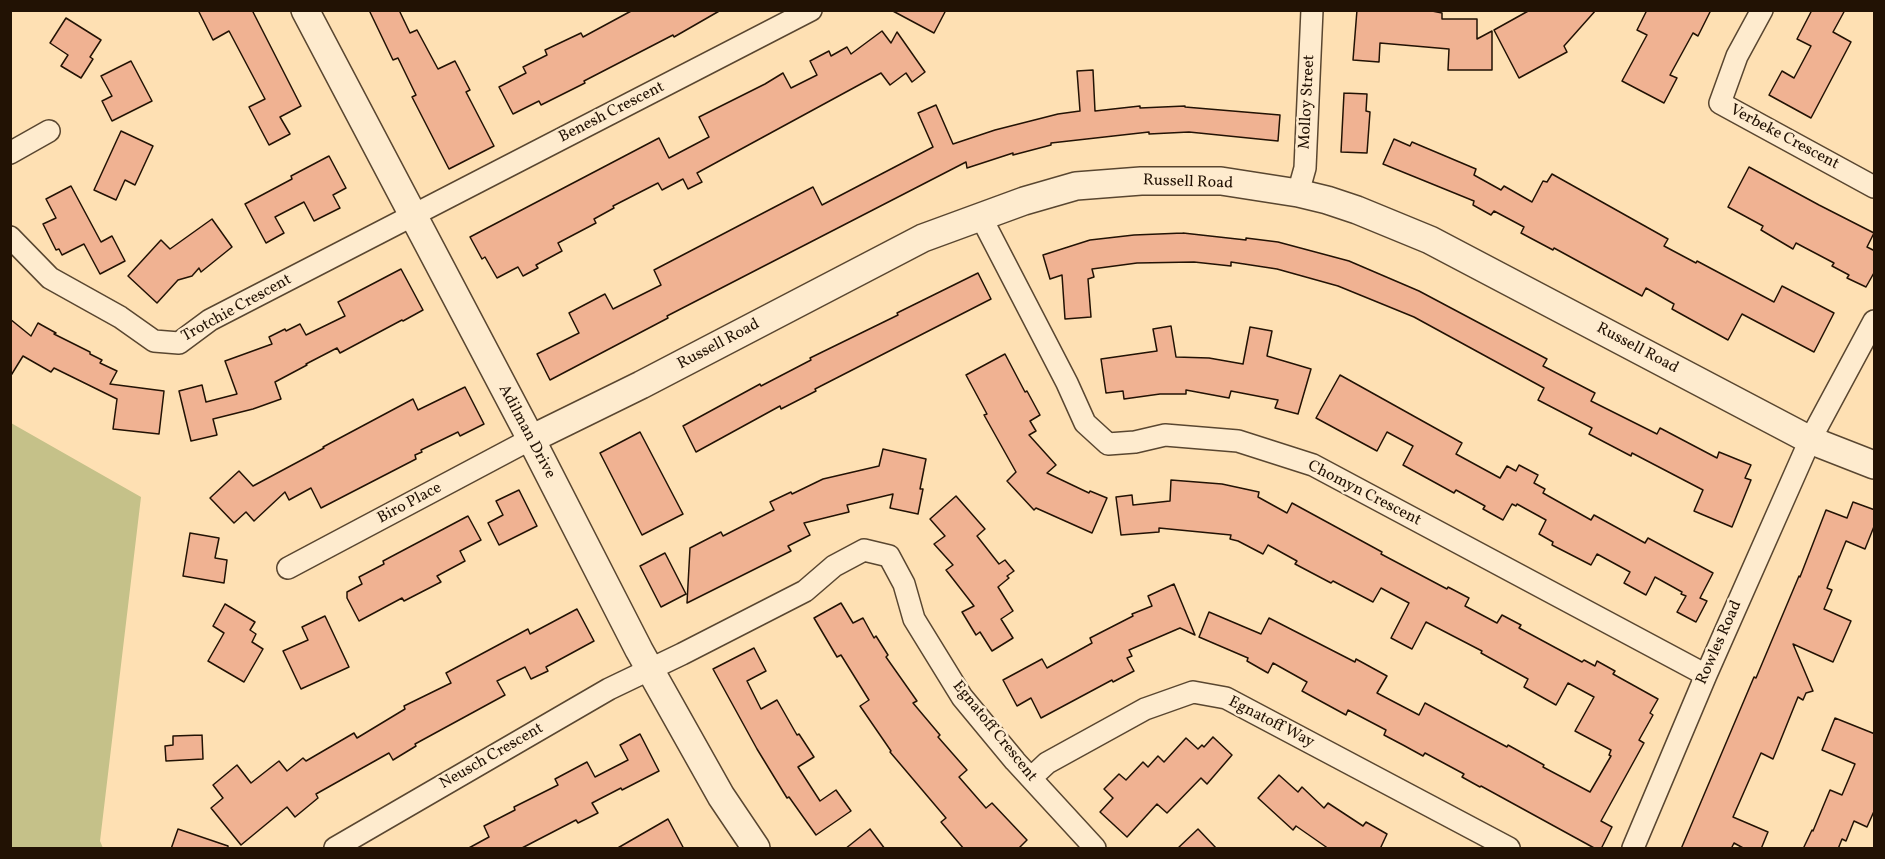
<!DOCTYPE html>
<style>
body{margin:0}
#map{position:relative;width:1885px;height:859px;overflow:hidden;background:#fee0b3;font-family:Vollkorn,serif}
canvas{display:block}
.frame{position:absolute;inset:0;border:12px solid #221204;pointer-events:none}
</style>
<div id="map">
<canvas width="1885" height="859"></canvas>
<div class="frame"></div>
</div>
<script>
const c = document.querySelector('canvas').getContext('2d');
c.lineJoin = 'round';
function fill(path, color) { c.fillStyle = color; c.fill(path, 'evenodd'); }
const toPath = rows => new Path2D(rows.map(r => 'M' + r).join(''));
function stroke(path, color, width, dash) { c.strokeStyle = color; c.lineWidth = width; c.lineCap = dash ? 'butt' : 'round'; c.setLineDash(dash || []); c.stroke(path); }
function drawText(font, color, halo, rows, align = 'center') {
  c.font = font + ' Vollkorn,serif'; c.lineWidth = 5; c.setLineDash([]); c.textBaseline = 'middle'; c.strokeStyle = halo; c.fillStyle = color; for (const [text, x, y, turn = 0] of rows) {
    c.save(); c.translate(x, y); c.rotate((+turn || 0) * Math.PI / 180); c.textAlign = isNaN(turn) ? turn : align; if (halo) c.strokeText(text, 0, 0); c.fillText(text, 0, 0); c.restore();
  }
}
fill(toPath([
 [11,423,141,497,100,841,103,848,11,848]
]), '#c5c189');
const building = toPath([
 [198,10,252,10,301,106,280,117,290,134,269,145,249,107,265,99,229,31,213,40,198,10],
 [369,10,399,10,410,33,417,30,438,69,455,61,470,90,466,92,494,146,449,169,412,97,416,95,398,58,393,60,369,10],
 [633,10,721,10,674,37,673,35,584,81,585,83,541,105,539,101,513,114,499,87,526,73,523,67,547,55,545,50,581,33,583,37,633,10],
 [891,10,946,10,934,33,891,10],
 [1357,10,1427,10,1442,13,1442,19,1477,19,1477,39,1492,31,1492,70,1448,70,1449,49,1380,43,1379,62,1353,60,1357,10],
 [1530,10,1596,10,1564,46,1567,52,1519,78,1494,30,1530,10],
 [1647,10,1711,10,1698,36,1693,33,1670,75,1677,78,1664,103,1622,81,1647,35,1637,30,1647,10],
 [1812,10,1845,10,1833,32,1851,42,1811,118,1769,95,1782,71,1794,78,1811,46,1797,39,1812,10],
 [66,18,101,40,90,57,93,59,81,78,61,66,68,55,50,43,66,18],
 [882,31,891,43,897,32,925,72,912,82,906,73,890,85,881,73,697,173,702,182,688,189,683,179,662,190,658,183,613,206,614,208,594,219,596,223,558,243,562,251,536,265,538,268,523,276,518,267,497,278,485,257,482,259,470,237,659,138,669,158,709,137,699,117,765,84,783,73,791,88,817,75,810,61,829,51,831,56,847,47,851,54,882,31],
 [131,61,152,101,112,121,102,101,112,96,101,76,131,61],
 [1093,70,1095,111,1140,106,1140,108,1185,106,1185,107,1280,115,1278,141,1189,132,1149,134,1149,132,1051,143,1051,145,1013,155,1013,153,967,168,966,162,667,316,668,318,550,380,537,354,579,333,569,313,605,294,613,309,661,285,654,270,813,187,822,205,933,147,918,113,936,105,953,144,995,130,1058,114,1080,111,1077,71,1093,70],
 [1344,93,1367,94,1366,111,1370,112,1367,153,1341,152,1344,93],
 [121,131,153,146,135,185,125,180,116,200,94,190,121,131],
 [1394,139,1410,146,1412,142,1476,169,1474,175,1501,190,1504,186,1532,202,1543,181,1547,182,1552,174,1668,239,1664,246,1696,263,1697,261,1774,302,1782,286,1834,313,1814,352,1742,314,1728,340,1672,309,1674,304,1646,288,1642,296,1554,248,1553,250,1521,233,1524,227,1494,211,1491,215,1473,205,1474,201,1383,164,1394,139],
 [329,156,346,188,333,195,340,208,314,221,304,202,275,217,284,233,266,243,245,204,292,179,291,176,329,156],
 [1749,167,1819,205,1874,233,1867,247,1875,251,1875,271,1866,287,1847,278,1849,275,1832,266,1834,263,1796,243,1793,249,1761,230,1763,226,1728,207,1749,167],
 [71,186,101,242,112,236,125,261,100,274,84,244,62,255,59,249,56,250,43,224,56,218,46,199,71,186],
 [212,219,232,247,201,272,199,268,192,276,178,280,157,303,128,276,161,240,170,249,212,219],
 [1183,233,1246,240,1246,238,1278,242,1349,261,1419,291,1547,359,1543,366,1595,393,1591,401,1657,434,1660,428,1717,458,1719,452,1751,465,1745,478,1751,480,1732,527,1694,511,1703,490,1632,453,1631,456,1589,434,1592,428,1538,400,1544,388,1414,317,1338,286,1277,269,1231,262,1231,266,1194,262,1137,263,1092,269,1094,277,1088,279,1091,317,1065,319,1062,275,1050,279,1043,255,1090,240,1134,235,1183,233],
 [401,269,423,310,403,321,402,320,340,353,337,348,306,364,307,365,275,382,281,399,253,409,213,419,217,435,191,441,179,391,202,385,206,402,237,394,225,361,272,344,269,337,285,329,286,331,300,324,306,335,345,316,338,302,401,269],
 [978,273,991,299,815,389,816,391,781,409,780,406,696,452,683,426,760,384,761,386,811,360,810,358,898,315,897,313,978,273],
 [10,319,31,336,38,323,56,333,54,334,90,352,90,354,102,360,100,363,117,371,110,384,164,391,159,434,113,429,117,399,54,368,51,372,23,356,10,377,10,319],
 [1171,326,1176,357,1209,358,1243,364,1250,327,1272,331,1267,356,1311,369,1298,414,1275,408,1278,400,1231,391,1229,398,1186,390,1186,394,1160,394,1124,399,1123,391,1106,393,1101,359,1157,351,1153,329,1171,326],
 [1005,354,1025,392,1027,391,1040,415,1030,421,1036,431,1029,435,1056,465,1047,473,1089,493,1090,491,1107,498,1092,533,1036,508,1034,510,1007,481,1016,472,984,415,987,414,966,375,1005,354],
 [1340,375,1462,443,1456,454,1500,478,1507,466,1516,471,1519,465,1538,475,1534,483,1545,489,1543,493,1591,520,1594,515,1645,543,1648,538,1713,573,1700,598,1707,601,1696,622,1677,612,1686,596,1681,594,1682,592,1655,577,1646,595,1624,583,1630,572,1597,554,1591,565,1552,545,1553,542,1539,534,1546,520,1517,504,1516,506,1512,504,1503,520,1483,509,1485,506,1456,490,1454,493,1403,465,1413,446,1387,432,1377,451,1316,418,1340,375],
 [465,387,484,424,460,436,458,432,421,450,422,452,415,455,416,459,321,508,311,488,289,500,285,492,254,521,246,512,234,523,210,498,239,471,253,486,324,448,323,447,413,399,418,410,465,387],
 [640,432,683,514,642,535,600,453,640,432],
 [883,449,926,459,920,489,923,489,918,514,890,508,893,494,847,505,849,512,804,523,810,535,788,546,791,551,687,603,690,548,721,532,723,536,774,510,770,502,791,492,792,494,823,479,879,466,883,449],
 [1171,480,1222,484,1259,492,1258,497,1287,513,1292,503,1382,552,1381,554,1447,589,1448,587,1469,598,1465,606,1497,623,1502,615,1521,625,1519,628,1582,662,1584,660,1595,666,1597,661,1615,671,1613,674,1658,699,1650,713,1653,715,1639,740,1644,743,1601,821,1612,827,1601,849,1596,849,1481,786,1480,787,1462,777,1464,774,1425,753,1423,756,1403,745,1384,735,1386,730,1348,710,1346,715,1302,691,1307,682,1273,663,1268,673,1247,661,1248,658,1199,637,1209,612,1261,634,1269,618,1355,662,1356,659,1387,676,1377,693,1419,715,1425,703,1507,747,1508,745,1544,765,1543,767,1590,792,1611,756,1609,755,1611,750,1575,731,1594,697,1568,683,1556,705,1524,687,1528,679,1481,653,1482,651,1426,622,1412,649,1391,638,1409,603,1381,588,1373,602,1333,581,1331,583,1295,564,1297,561,1268,545,1263,554,1238,541,1230,539,1231,535,1159,528,1159,532,1121,535,1116,497,1132,495,1133,505,1170,501,1171,480],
 [519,490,537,526,499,545,488,523,503,515,496,501,519,490],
 [956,496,985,529,977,536,999,564,1005,560,1014,571,1007,576,1009,578,998,587,1013,611,1001,619,1013,638,992,651,980,632,976,635,962,612,974,606,946,570,953,565,934,544,945,536,930,519,956,496],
 [1853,502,1875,510,1875,524,1865,549,1846,541,1827,588,1832,590,1824,609,1851,621,1833,662,1793,644,1813,691,1806,693,1803,700,1798,697,1773,759,1761,753,1733,817,1768,832,1761,849,1745,849,1734,843,1731,849,1681,849,1754,677,1756,678,1799,576,1800,577,1826,510,1847,518,1853,502],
 [468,516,481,540,460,551,465,561,437,576,441,582,404,601,402,598,359,621,347,598,347,592,362,584,359,577,384,564,383,561,468,516],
 [190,533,219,538,215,558,227,560,224,583,183,576,190,533],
 [665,553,686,594,661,607,640,566,665,553],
 [1174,584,1195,635,1180,628,1129,650,1132,656,1127,658,1134,671,1113,682,1112,680,1041,718,1031,698,1017,706,1003,680,1042,659,1047,668,1092,643,1090,638,1133,616,1132,614,1152,606,1148,596,1174,584],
 [841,603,853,623,863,618,874,638,876,636,888,655,886,657,917,701,913,703,940,735,938,737,967,770,959,777,986,808,992,803,1027,840,1018,849,964,849,941,822,946,818,890,752,891,751,860,706,869,700,841,655,837,657,814,618,841,603],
 [225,604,255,622,250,630,256,634,252,642,263,649,244,682,208,661,224,633,213,626,225,604],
 [577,609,594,641,546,667,548,671,531,679,525,667,497,681,505,695,415,744,416,746,393,760,389,753,316,794,318,798,295,817,287,807,241,845,211,808,223,798,213,785,237,765,251,783,279,761,287,771,303,758,306,761,354,733,357,738,405,709,404,706,451,683,446,673,528,629,530,634,577,609],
 [325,616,349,667,301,689,283,651,308,640,302,627,325,616],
 [754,648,766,671,747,681,761,709,777,700,797,735,799,734,814,757,798,767,820,801,836,790,851,811,816,835,789,797,787,798,757,749,713,669,754,648],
 [1835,718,1875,734,1875,809,1867,827,1854,821,1846,841,1842,839,1838,849,1803,849,1812,830,1813,831,1830,790,1842,795,1855,764,1822,750,1835,718],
 [640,734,659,771,622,790,621,788,592,803,598,813,578,823,576,820,520,849,467,849,489,837,484,826,515,810,514,807,558,785,555,779,587,762,595,777,628,760,620,745,640,734],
 [202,735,203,759,166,761,165,746,173,745,173,736,202,735],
 [1213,737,1232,755,1207,784,1201,778,1167,813,1157,804,1127,837,1100,812,1113,798,1104,789,1119,774,1126,780,1143,762,1148,767,1158,756,1164,762,1186,738,1198,749,1202,745,1204,747,1213,737],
 [1279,775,1298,792,1302,787,1324,808,1328,803,1363,826,1366,822,1387,834,1380,849,1329,849,1296,826,1293,830,1258,798,1279,775],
 [668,819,684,849,616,849,668,819],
 [178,829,228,846,228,849,171,849,178,829],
 [870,829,885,849,845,849,870,829],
 [1198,829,1217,849,1177,849,1198,829]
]);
fill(building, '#f0b292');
stroke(building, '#221204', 1.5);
const minor = toPath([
 [1762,10,1737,56,1720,103,1874,187],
 [10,153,49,131],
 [1298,193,1305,168,1312,10],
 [981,217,1067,383,1085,423,1108,444,1135,442,1165,435,1238,441,1313,465,1706,675],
 [10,237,50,278,120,317,154,341,179,343,210,320,811,10],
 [288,568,531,439],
 [1031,778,1047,763,1145,709,1193,692,1226,698,1509,848],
 [335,848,609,689,682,654,805,591,834,566,864,550,889,556,904,584,914,619,962,697,1015,761,1095,848],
 [1633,848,1706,675,1810,440,1874,321]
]);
const tertiary = toPath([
 [305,10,531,439,639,650,721,796,756,848],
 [531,439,641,385,923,238,1024,201,1076,186,1141,181,1221,181,1298,193,1327,200,1357,210,1430,240,1810,440,1874,465]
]);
stroke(minor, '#594630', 24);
stroke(tertiary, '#594630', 30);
stroke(minor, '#feebce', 21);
stroke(tertiary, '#feebce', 27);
drawText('16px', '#221204', '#feebce', [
 ["Molloy Street",1308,102,-87],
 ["Benesh Crescent",612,113,-27],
 ["Verbeke Crescent",1784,138,28],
 ["Russell Road",1188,183,2],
 ["Trotchie Crescent",237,309,-29],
 ["Russell Road",719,345,-28],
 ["Russell Road",1637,349,28],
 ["Adilman Drive",526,432,62],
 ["Chomyn Crescent",1364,494,27],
 ["Biro Place",410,504,-28],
 ["Rowles Road",1720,643,-66],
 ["Egnatoff Way",1271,723,27],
 ["Egnatoff Crescent",994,732,51],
 ["Neusch Crescent",492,757,-30]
]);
</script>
